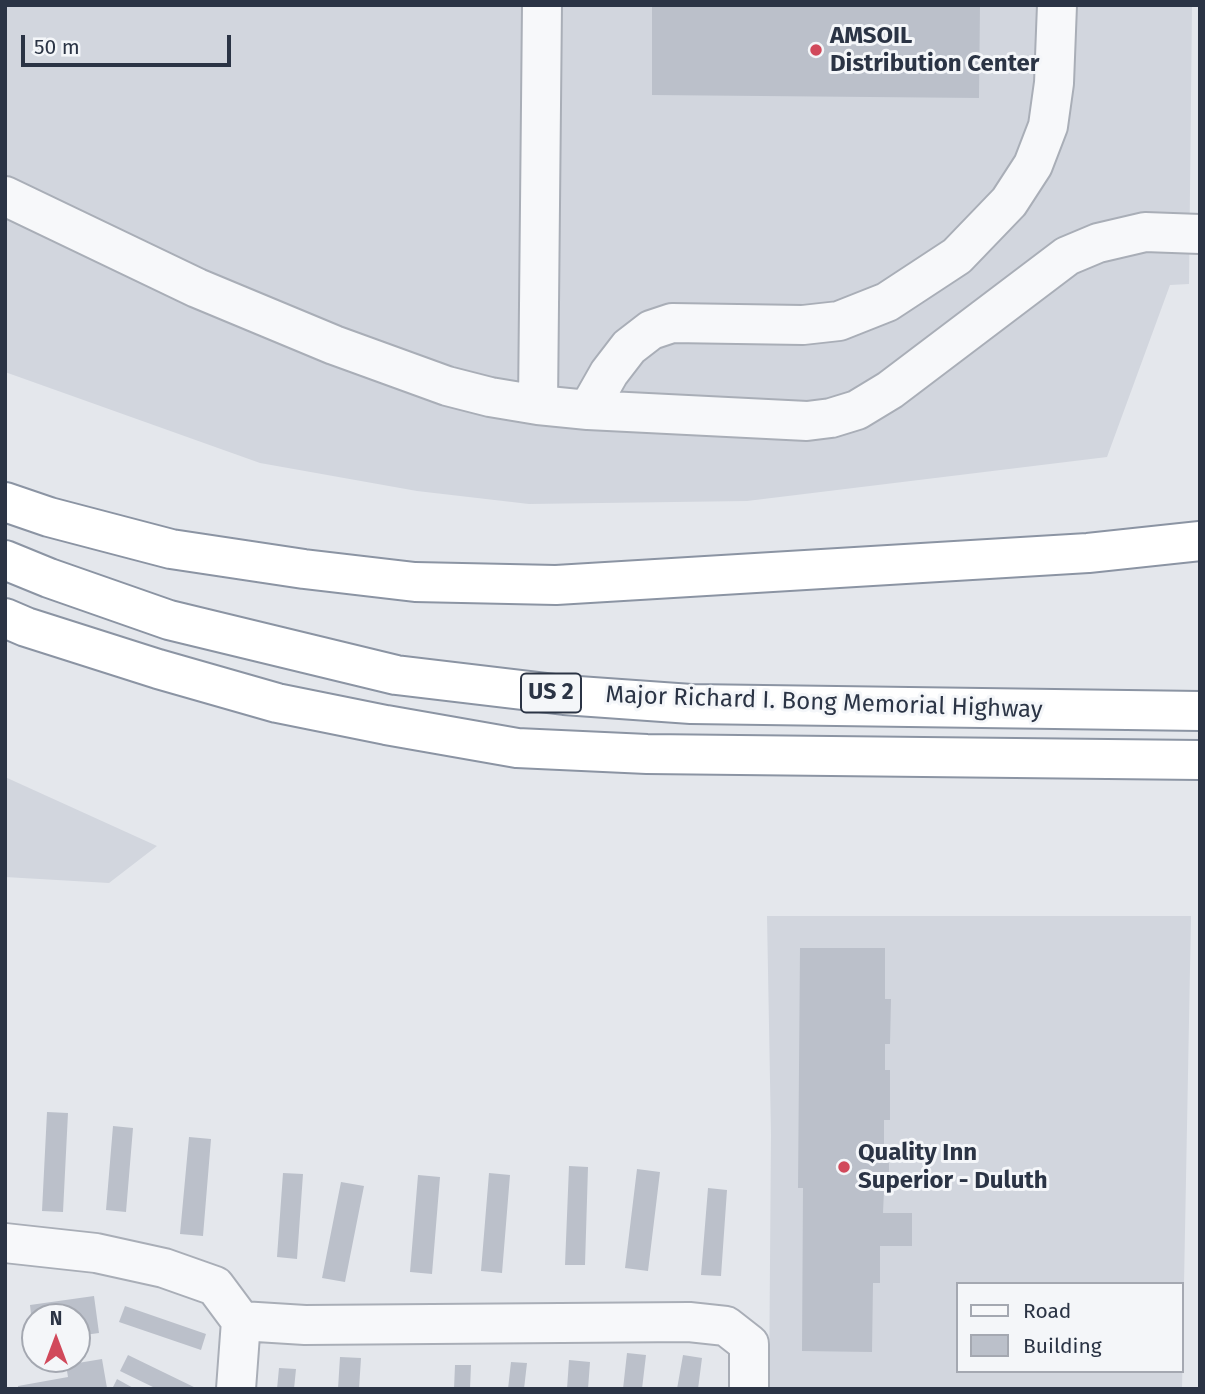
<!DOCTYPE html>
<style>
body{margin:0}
#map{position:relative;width:1205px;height:1394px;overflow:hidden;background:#e4e7ec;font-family:"Fira Sans",sans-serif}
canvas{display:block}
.frame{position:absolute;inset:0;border:7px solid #2b3445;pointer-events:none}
.legend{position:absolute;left:956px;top:1282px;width:228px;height:91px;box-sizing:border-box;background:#f4f6f9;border:2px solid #a4a8b1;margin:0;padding:9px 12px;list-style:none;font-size:21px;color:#2b3445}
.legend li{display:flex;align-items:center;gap:14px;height:35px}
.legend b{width:35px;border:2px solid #a4a8b1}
.north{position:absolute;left:21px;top:1303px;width:70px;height:70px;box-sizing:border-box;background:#f4f6f9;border:2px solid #a4a8b1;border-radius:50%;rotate:0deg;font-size:19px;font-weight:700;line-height:28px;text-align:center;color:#2b3445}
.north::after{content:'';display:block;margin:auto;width:24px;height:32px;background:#d1495b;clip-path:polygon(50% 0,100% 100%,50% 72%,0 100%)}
.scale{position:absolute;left:21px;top:35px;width:210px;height:32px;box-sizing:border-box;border:4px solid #2b3445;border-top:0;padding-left:9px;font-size:21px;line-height:24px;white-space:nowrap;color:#2b3445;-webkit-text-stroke:5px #f4f6f9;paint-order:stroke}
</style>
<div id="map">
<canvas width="1205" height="1394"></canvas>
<div class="frame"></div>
<ul class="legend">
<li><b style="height:9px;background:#f7f8fa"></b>Road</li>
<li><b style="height:19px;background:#bbc0ca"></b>Building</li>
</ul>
<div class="north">N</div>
<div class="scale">50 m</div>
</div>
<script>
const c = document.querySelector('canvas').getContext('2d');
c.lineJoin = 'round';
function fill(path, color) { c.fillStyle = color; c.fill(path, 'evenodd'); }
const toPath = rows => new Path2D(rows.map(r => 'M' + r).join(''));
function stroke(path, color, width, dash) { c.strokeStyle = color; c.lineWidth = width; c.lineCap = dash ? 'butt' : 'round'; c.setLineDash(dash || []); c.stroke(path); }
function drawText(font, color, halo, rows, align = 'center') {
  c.font = font + ' "Fira Sans",sans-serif'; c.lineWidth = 6; c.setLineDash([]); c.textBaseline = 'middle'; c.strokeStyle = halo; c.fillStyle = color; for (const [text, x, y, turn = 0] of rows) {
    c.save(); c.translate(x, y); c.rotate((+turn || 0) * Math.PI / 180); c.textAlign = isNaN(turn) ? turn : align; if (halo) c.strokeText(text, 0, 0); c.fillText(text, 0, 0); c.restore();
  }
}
fill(toPath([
 [5,5,1192,5,1189,284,1170,285,1107,457,747,501,529,504,417,491,260,463,5,372],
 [5,777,157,846,109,883,5,877],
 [767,916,1191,916,1182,1389,769,1389,771,1135],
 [958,1284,1182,1284,1182,1371,958,1371]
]), '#d2d6de');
fill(toPath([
 [652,5,980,5,979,98,652,95],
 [800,948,885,948,885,999,891,999,890,1044,885,1044,885,1070,890,1070,890,1120,884,1120,884,1146,889,1146,889,1190,884,1190,883,1213,912,1213,912,1246,880,1246,880,1283,873,1283,872,1352,802,1351,803,1188,798,1188],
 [47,1112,68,1113,63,1212,42,1211],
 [113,1126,133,1128,126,1212,106,1210],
 [189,1137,211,1139,203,1236,180,1234],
 [569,1166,588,1167,585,1265,565,1265],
 [637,1169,660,1172,648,1271,625,1268],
 [283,1173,303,1174,297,1259,277,1257],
 [489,1173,510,1175,502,1273,481,1271],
 [418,1175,440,1177,432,1274,410,1272],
 [341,1182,364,1186,345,1282,322,1278],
 [708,1188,727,1190,721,1276,701,1275],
 [94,1296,99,1333,77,1336,77,1317,35,1317,35,1332,33,1332,30,1305],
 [125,1306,206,1334,201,1350,119,1322],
 [627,1353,646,1355,642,1389,623,1389],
 [128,1355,198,1389,157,1389,120,1371],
 [683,1355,702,1358,698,1389,677,1389],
 [340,1357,361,1358,359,1389,338,1389],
 [102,1359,107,1388,18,1389,18,1386,68,1377,66,1365],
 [569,1360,590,1362,588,1389,567,1389],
 [511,1362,527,1363,524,1389,508,1389],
 [455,1365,471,1365,470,1389,454,1389],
 [279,1368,296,1369,294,1389,277,1389],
 [117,1379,135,1389,112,1389]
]), '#bbc0ca');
const minor = toPath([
 [5,196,197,288,334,345,447,386,490,397,538,405,588,410,807,421,831,418,857,410,890,390,1067,256,1098,243,1145,232,1200,234],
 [538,405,542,5],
 [588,410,609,373,629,347,651,330,672,323,803,325,839,321,887,302,957,256,1009,202,1033,165,1048,126,1054,83,1057,5],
 [5,1243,96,1253,164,1268,215,1286,241,1321,305,1325,689,1322,726,1326,749,1344,749,1389],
 [236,1389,241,1321]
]);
const highway = toPath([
 [5,502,49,517,171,549,304,569,415,582,556,585,1088,553,1200,541],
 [5,560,49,578,169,620,396,675,564,695,691,704,1200,711],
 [5,618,26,627,158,669,277,703,386,725,517,748,647,754,1200,760]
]);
stroke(minor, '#a9aeb7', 42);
stroke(highway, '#8b94a3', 42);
stroke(minor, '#f7f8fa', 38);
stroke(highway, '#fff', 38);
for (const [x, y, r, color] of [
 [816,50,7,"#d1495b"],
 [844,1167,7,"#d1495b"]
]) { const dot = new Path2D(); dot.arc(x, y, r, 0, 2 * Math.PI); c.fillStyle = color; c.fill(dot); stroke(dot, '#f4f6f9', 2.5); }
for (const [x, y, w] of [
 [551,693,60]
]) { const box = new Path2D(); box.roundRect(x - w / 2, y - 19.5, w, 39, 5); c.fillStyle = '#f4f6f9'; c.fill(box); stroke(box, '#2b3445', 2); }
drawText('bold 23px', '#2b3445', null, [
 ["US 2",551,693]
]);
drawText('bold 24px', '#2b3445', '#f4f6f9', [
 ["AMSOIL",830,36],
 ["Distribution Center",830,64],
 ["Quality Inn",858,1153],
 ["Superior - Duluth",858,1181]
], 'left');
drawText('24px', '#2b3445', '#f4f6f9', [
 ["Major Richard I. Bong Memorial Highway",824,703,2]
]);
</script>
